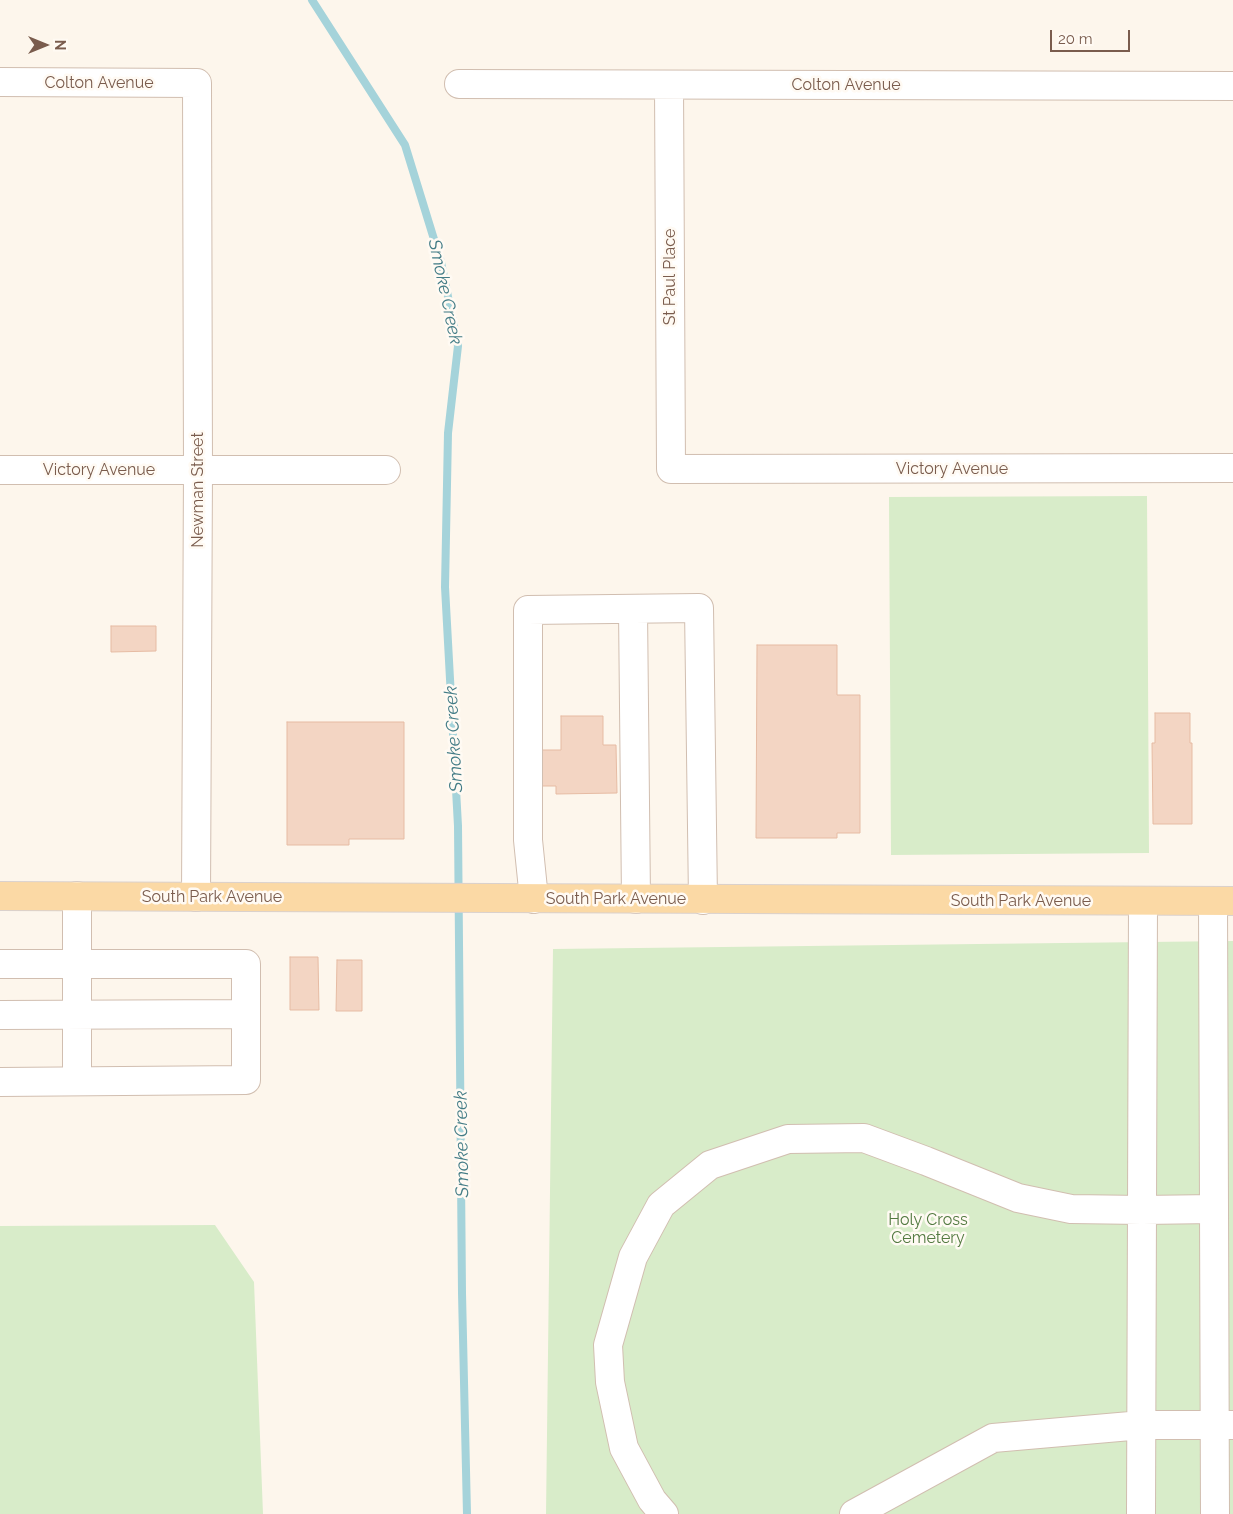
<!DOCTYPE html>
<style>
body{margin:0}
#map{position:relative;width:1233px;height:1514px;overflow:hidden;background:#fdf6ec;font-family:Raleway,sans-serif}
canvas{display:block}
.north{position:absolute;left:20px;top:20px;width:50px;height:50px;-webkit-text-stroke:4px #fffaf3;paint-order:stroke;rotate:90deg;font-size:14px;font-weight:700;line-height:20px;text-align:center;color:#7a5c4d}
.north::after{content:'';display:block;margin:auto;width:18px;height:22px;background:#7a5c4d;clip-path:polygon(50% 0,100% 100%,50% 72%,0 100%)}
.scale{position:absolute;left:1050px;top:30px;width:80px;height:22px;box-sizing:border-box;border:2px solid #7a5c4d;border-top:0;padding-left:6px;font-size:15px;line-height:18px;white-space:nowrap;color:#7a5c4d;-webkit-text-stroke:4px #fffaf3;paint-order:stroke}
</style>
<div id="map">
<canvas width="1233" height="1514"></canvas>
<div class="north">N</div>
<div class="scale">20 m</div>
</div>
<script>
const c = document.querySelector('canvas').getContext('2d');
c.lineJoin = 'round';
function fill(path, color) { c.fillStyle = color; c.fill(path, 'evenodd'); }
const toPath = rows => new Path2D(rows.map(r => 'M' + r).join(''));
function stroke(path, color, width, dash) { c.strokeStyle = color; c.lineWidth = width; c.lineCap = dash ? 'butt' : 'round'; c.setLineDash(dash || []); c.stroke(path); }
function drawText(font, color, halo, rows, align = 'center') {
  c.font = font + ' Raleway,sans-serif'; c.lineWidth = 5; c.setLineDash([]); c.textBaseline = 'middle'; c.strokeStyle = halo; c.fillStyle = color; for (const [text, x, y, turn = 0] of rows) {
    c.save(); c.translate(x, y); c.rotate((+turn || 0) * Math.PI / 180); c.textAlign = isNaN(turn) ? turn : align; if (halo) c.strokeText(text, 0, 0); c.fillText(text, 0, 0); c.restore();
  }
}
fill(toPath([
 [1147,496,1149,853,891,855,889,497],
 [1233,941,1233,1514,546,1514,553,949],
 [215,1225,254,1282,263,1514,0,1514,0,1226]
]), '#d8ecc9');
stroke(toPath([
 [312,0,405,145,441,262,458,346,448,433,445,587,458,826,462,1293,467,1514]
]), '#a5d3da', 8);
const building = toPath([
 [111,626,156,626,156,651,111,652,111,626],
 [757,645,837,645,837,695,860,695,860,833,837,833,837,838,756,838,757,645],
 [1155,713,1190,713,1190,743,1192,743,1192,824,1153,824,1152,743,1155,743,1155,713],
 [561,716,603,716,603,745,616,745,617,793,556,794,556,786,542,786,541,750,561,750,561,716],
 [287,722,404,722,404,839,349,839,349,845,287,845,287,722],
 [290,957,318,957,319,1010,290,1010,290,957],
 [337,960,362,960,362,1011,336,1011,337,960]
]);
fill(building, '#f3d5c3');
stroke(building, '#e6bba3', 1);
const minor = toPath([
 [0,82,197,83,198,470,196,897],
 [459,84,1233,86],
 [669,85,671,469,1233,468],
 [0,470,386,470],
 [633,609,636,899],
 [77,896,77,1081],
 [534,899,528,840,528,610,699,608,703,900],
 [1213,901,1215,1514],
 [0,964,246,964,246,1080,0,1082],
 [0,1015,246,1014],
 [664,1514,652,1500,624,1448,610,1382,608,1345,633,1257,661,1205,710,1165,788,1139,864,1138,926,1161,1018,1198,1071,1209,1142,1210,1214,1209],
 [854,1514,993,1438,1142,1425,1232,1425],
 [1141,1514,1143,902]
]);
const major = toPath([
 [0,896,1233,901]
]);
stroke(minor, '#d1beb0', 30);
stroke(major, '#dad1cd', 30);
stroke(minor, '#fff', 28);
stroke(major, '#fbd9a5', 28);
drawText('16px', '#7a5c4d', '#fffaf3', [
 ["Colton Avenue",99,83],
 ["Colton Avenue",846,85],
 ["St Paul Place",670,277,-90],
 ["Victory Avenue",952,469],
 ["Victory Avenue",99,470],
 ["Newman Street",198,490,-90],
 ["South Park Avenue",212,897],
 ["South Park Avenue",616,899],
 ["South Park Avenue",1021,901]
]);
drawText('16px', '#537a41', '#fffaf3', [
 ["Holy Cross",928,1220],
 ["Cemetery",928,1238]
]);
drawText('italic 18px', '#437c86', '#fffaf3', [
 ["Smoke Creek",445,292,78],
 ["Smoke Creek",454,739,-93],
 ["Smoke Creek",462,1144,-91]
]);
</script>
